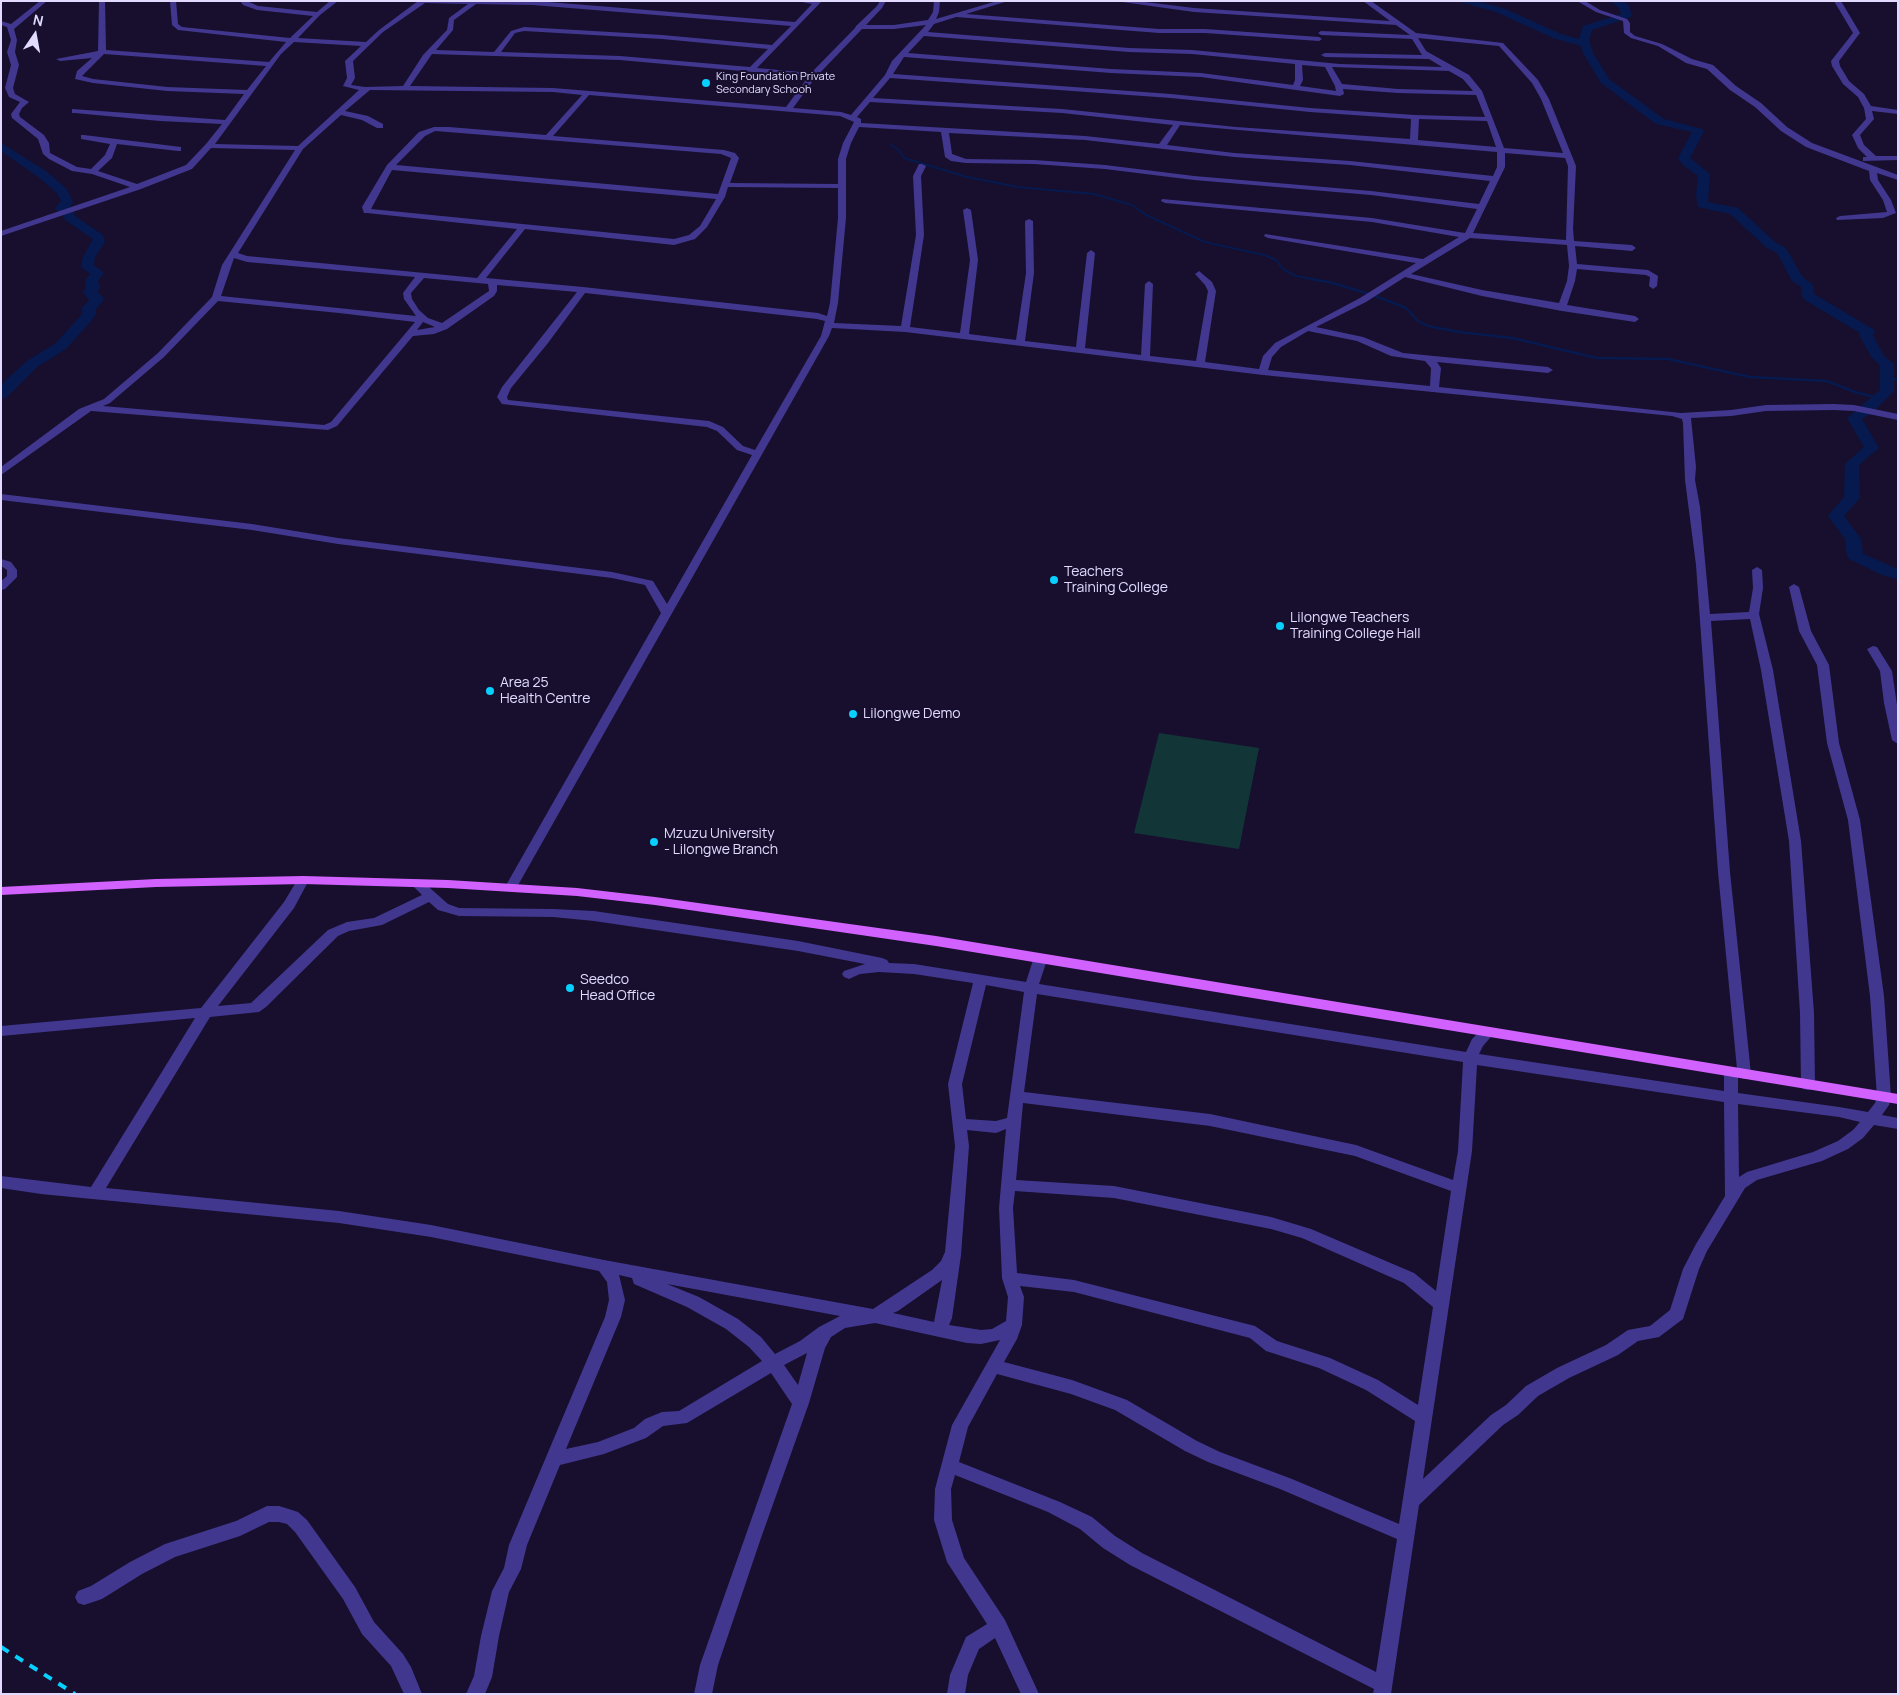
<!DOCTYPE html>
<style>
body{margin:0}
#map{position:relative;width:1899px;height:1695px;overflow:hidden;background:#170f2d;font-family:Manrope,sans-serif}
canvas{display:block}
.frame{position:absolute;inset:0;border:2px solid #e2dbff;pointer-events:none}
.north{position:absolute;left:10px;top:10px;width:50px;height:50px;-webkit-text-stroke:4px #170f2d;paint-order:stroke;rotate:12deg;font-size:14px;font-weight:700;line-height:20px;text-align:center;color:#e2dbff}
.north::after{content:'';display:block;margin:auto;width:18px;height:22px;background:#e2dbff;clip-path:polygon(50% 0,100% 100%,50% 72%,0 100%)}
</style>
<div id="map">
<canvas width="1899" height="1695"></canvas>
<div class="frame"></div>
<div class="north">N</div>
</div>
<script>
const c = document.querySelector('canvas').getContext('2d');
c.lineJoin = 'round';
function fill(path, color) { c.fillStyle = color; c.fill(path, 'evenodd'); }
const toPath = rows => new Path2D(rows.map(r => 'M' + r).join(''));
function stroke(path, color, width, dash) { c.strokeStyle = color; c.lineWidth = width; c.lineCap = dash ? 'butt' : 'round'; c.setLineDash(dash || []); c.stroke(path); }
function drawText(font, color, halo, rows, align = 'center') {
  c.font = font + ' Manrope,sans-serif'; c.lineWidth = 4; c.setLineDash([]); c.textBaseline = 'middle'; c.strokeStyle = halo; c.fillStyle = color; for (const [text, x, y, turn = 0] of rows) {
    c.save(); c.translate(x, y); c.rotate((+turn || 0) * Math.PI / 180); c.textAlign = isNaN(turn) ? turn : align; if (halo) c.strokeText(text, 0, 0); c.fillText(text, 0, 0); c.restore();
  }
}
fill(toPath([
 [1159,733,1259,748,1239,849,1134,833]
]), '#123638');
stroke(toPath([
 [891,145,900,151,904,158,967,177,1018,187,1094,194,1132,205,1146,215,1205,242,1264,255,1276,260,1283,269,1296,276,1318,280]
]), '#061a4f', 2);
stroke(toPath([
 [1311,279,1333,283,1369,294],
 [1373,295,1406,308,1418,321,1428,326,1459,332,1512,338,1597,358,1668,359,1750,377,1827,381,1855,392,1878,398],
 [1887,379,1898,379]
]), '#061a4f', 2.5);
fill(toPath([
 [1456,1,1475,1,1503,8,1561,34,1579,39,1583,26,1621,14,1619,8,1610,1,1623,1,1628,4,1632,15,1631,17,1592,30,1589,40,1593,53,1609,79,1664,119,1702,129,1704,131,1690,158,1710,174,1708,202,1738,208,1775,242,1786,248,1802,276,1813,285,1814,294,1873,329,1875,332,1873,335,1884,356,1894,364,1894,391,1872,413,1862,419,1879,448,1859,465,1860,498,1844,516,1861,539,1863,554,1898,569,1898,579,1884,576,1849,559,1847,556,1845,539,1828,516,1844,497,1845,464,1864,447,1847,418,1880,390,1880,365,1872,358,1859,335,1860,333,1803,299,1801,287,1792,281,1777,253,1767,248,1730,214,1698,207,1696,194,1698,176,1683,165,1678,158,1692,132,1656,124,1601,83,1583,53,1581,46,1553,38,1496,12,1456,1],
 [1,143,46,171,66,188,73,202,69,209,73,210,75,216,103,235,105,242,95,257,94,265,104,273,98,281,100,288,97,291,103,297,103,301,96,309,96,314,92,320,66,349,37,367,6,398,1,399,1,386,5,381,27,361,56,343,82,314,82,308,89,300,83,292,86,288,85,281,90,274,81,267,83,257,93,239,65,220,63,214,59,213,55,208,61,201,57,193,38,177,1,151,1,143]
]), '#061a4f');
fill(toPath([
 [40,1,47,1,14,29,17,40,15,52,19,65,13,88,15,94,29,102,22,108,19,114,20,117,44,135,49,143,50,153,77,167,91,169,105,155,110,144,81,139,81,135,84,135,181,147,181,151,178,151,117,144,112,158,98,171,137,184,186,165,206,144,222,124,160,121,75,113,72,113,72,109,225,120,244,94,167,91,93,83,75,79,77,71,92,58,60,61,56,59,98,51,99,1,105,1,106,50,269,62,286,42,178,30,172,25,170,1,176,1,178,24,182,27,290,38,313,16,257,10,243,5,240,1,247,1,258,6,317,12,330,1,338,1,320,15,298,38,366,42,379,30,418,1,536,1,795,22,812,4,797,1,822,1,757,68,811,73,855,28,856,26,877,6,880,1,886,1,882,8,866,25,894,25,928,20,933,12,934,1,940,1,939,12,936,19,997,1,1008,1,966,14,1159,29,1205,29,1319,37,1322,39,1319,41,1205,33,1159,33,956,17,934,24,928,32,1129,48,1192,50,1340,64,1442,67,1429,59,1325,57,1321,55,1325,53,1422,55,1412,39,1321,35,1318,33,1321,31,1410,35,1396,25,1194,12,1115,1,1137,1,1194,8,1390,21,1363,1,1371,1,1416,33,1503,43,1538,80,1549,99,1576,166,1573,229,1574,241,1632,245,1636,248,1632,251,1575,246,1577,264,1648,270,1658,276,1657,286,1653,289,1649,286,1650,277,1646,275,1577,269,1575,281,1567,305,1635,316,1639,319,1635,322,1562,311,1482,296,1405,277,1366,302,1316,327,1363,337,1403,353,1548,367,1553,370,1548,373,1437,362,1441,368,1439,387,1681,413,1731,410,1766,405,1834,404,1854,405,1898,414,1898,420,1854,411,1834,410,1766,411,1731,416,1691,418,1696,467,1695,480,1700,507,1710,614,1749,612,1753,588,1752,570,1757,567,1762,570,1763,588,1759,614,1773,670,1801,841,1814,1013,1815,1085,1813,1089,1808,1090,1803,1089,1801,1085,1800,1013,1789,841,1761,670,1750,619,1711,621,1730,872,1751,1074,1749,1078,1744,1079,1738,1076,1738,1093,1839,1107,1868,1112,1875,1103,1877,1097,1870,996,1848,820,1827,743,1817,665,1799,631,1789,587,1794,584,1799,587,1811,631,1829,665,1839,743,1860,820,1884,996,1891,1097,1889,1105,1882,1115,1898,1118,1898,1129,1874,1125,1863,1138,1848,1149,1822,1161,1757,1180,1745,1188,1707,1251,1699,1269,1683,1319,1659,1337,1638,1341,1618,1355,1569,1378,1538,1396,1518,1415,1503,1425,1419,1505,1391,1694,1373,1694,1374,1689,1130,1565,1103,1548,1080,1529,1048,1512,955,1475,951,1489,952,1520,964,1558,1005,1620,1039,1694,1021,1694,995,1638,979,1649,968,1675,965,1694,947,1694,950,1675,966,1637,987,1624,947,1562,934,1520,935,1489,952,1425,1000,1340,981,1344,967,1343,875,1323,845,1328,831,1337,825,1348,809,1403,761,1538,718,1665,712,1694,694,1694,700,1665,792,1404,771,1373,687,1423,663,1426,646,1438,604,1454,560,1465,527,1545,521,1569,509,1592,499,1636,492,1677,485,1694,466,1694,474,1676,481,1636,492,1591,504,1568,509,1545,605,1317,609,1300,607,1282,599,1271,431,1237,339,1223,41,1194,1,1188,1,1176,91,1187,195,1018,1,1036,1,1026,201,1008,284,902,299,877,307,877,309,880,294,908,218,1006,251,1003,328,930,347,922,374,918,422,895,410,883,416,879,421,880,448,904,459,908,553,909,594,911,798,941,882,958,887,960,889,963,914,964,1026,982,1033,960,1035,957,1040,955,1045,957,1047,960,1039,984,1466,1052,1472,1039,1483,1028,1488,1027,1493,1028,1495,1032,1483,1046,1479,1054,1724,1091,1724,1072,1726,1068,1731,1067,1737,1069,1718,872,1696,565,1685,480,1683,423,1682,419,1672,416,1263,375,905,332,832,328,829,336,517,887,511,891,505,887,661,613,645,585,612,578,338,544,252,530,1,500,1,494,252,524,338,538,612,572,653,581,667,604,752,455,737,450,717,431,707,427,502,404,497,397,502,387,577,292,497,285,497,291,494,296,447,329,434,334,413,336,337,426,328,430,91,411,1,475,1,467,79,409,104,399,158,353,212,297,222,265,295,150,211,148,192,169,141,189,1,236,1,231,130,187,92,174,72,171,49,159,43,154,38,139,12,118,11,114,20,102,9,97,5,88,11,65,7,52,11,40,7,27,1,25,1,21,11,24,40,1],
 [425,3,468,4,449,18,447,30,423,55,403,86,365,87,351,85,355,78,353,61,383,32,425,3],
 [476,4,533,5,791,26,772,45,662,35,524,27,511,31,494,52,436,50,453,30,454,20,476,4],
 [926,25,892,61,885,75,851,115,841,112,793,108,816,77,862,29,894,29,926,25],
 [524,31,662,39,768,49,750,67,620,56,501,52,515,33,524,31],
 [924,36,1129,52,1192,54,1295,64,1295,80,1293,85,1201,73,1111,69,908,53,924,36],
 [1418,38,1499,46,1532,83,1541,99,1563,153,1504,148,1482,91,1469,75,1426,51,1418,38],
 [294,42,361,46,345,61,347,78,343,86,359,90,298,146,215,144,281,54,294,42],
 [104,54,266,66,247,90,167,87,93,79,82,76,104,54],
 [432,54,620,60,808,77,786,107,553,88,410,86,432,54],
 [904,57,1111,73,1201,77,1340,96,1344,94,1343,89,1398,93,1476,95,1485,117,1415,115,1310,108,1171,94,893,74,904,57],
 [1302,65,1325,67,1335,86,1336,91,1300,86,1303,80,1302,65],
 [1332,67,1449,71,1463,79,1473,91,1398,89,1342,84,1332,67],
 [890,78,1171,98,1310,112,1411,119,1410,139,1236,127,1062,109,873,98,890,78],
 [370,90,553,92,582,95,546,135,449,127,434,127,419,132,387,165,362,207,364,213,367,213,517,229,477,278,247,256,238,253,303,149,341,115,362,120,377,128,383,128,383,124,368,116,345,111,370,90],
 [589,95,840,116,854,122,843,143,838,159,838,184,730,183,739,158,735,153,724,150,553,136,589,95],
 [870,102,1062,113,1173,125,1159,144,1085,136,861,123,861,119,857,117,870,102],
 [1419,119,1487,121,1496,147,1418,140,1419,119],
 [1180,125,1497,152,1497,167,1493,176,1350,161,1234,153,1167,145,1180,125],
 [859,127,941,132,945,157,951,161,966,163,1034,164,1105,169,1194,180,1371,195,1477,209,1465,233,1372,218,1162,199,1161,201,1165,203,1372,222,1459,237,1423,259,1265,234,1264,236,1268,238,1416,263,1360,298,1275,343,1263,356,1259,369,1205,362,1216,291,1212,282,1199,271,1195,274,1205,285,1208,291,1196,361,1150,356,1153,284,1149,281,1145,284,1141,355,1085,348,1095,253,1091,250,1087,253,1076,347,1025,341,1034,273,1033,221,1029,219,1025,221,1026,273,1016,340,969,334,978,260,971,210,967,208,963,210,970,260,960,333,910,327,924,235,921,176,926,166,922,164,919,164,913,176,916,235,901,326,834,323,838,303,846,218,846,159,851,143,859,127],
 [435,131,721,154,731,158,718,194,396,165,425,136,435,131],
 [949,133,1085,140,1234,157,1350,165,1490,181,1479,204,1371,191,1194,176,1105,165,1034,160,966,159,952,154,949,133],
 [1505,153,1565,158,1568,166,1566,240,1473,233,1505,167,1505,153],
 [392,170,716,199,700,226,689,235,674,239,371,209,392,170],
 [728,187,838,188,838,218,830,303,827,316,818,313,583,287,486,278,525,229,674,245,695,239,707,227,725,197,728,187],
 [1470,238,1567,245,1569,266,1567,281,1559,303,1482,290,1411,274,1470,238],
 [234,258,247,262,415,277,403,293,404,299,416,316,221,296,234,258],
 [424,278,488,284,489,291,442,323,428,318,419,310,412,299,411,293,424,278],
 [585,293,817,319,825,321,821,336,755,450,743,446,723,427,709,421,508,400,507,397,511,388,548,343,585,293],
 [218,301,339,313,415,322,331,422,324,425,103,406,110,403,164,357,218,301],
 [423,322,435,327,417,330,423,322],
 [1308,331,1357,341,1391,356,1425,361,1431,368,1430,386,1268,370,1272,357,1281,347,1308,331],
 [429,902,438,910,459,916,553,917,594,921,798,951,865,964,844,971,842,974,844,977,849,979,860,974,879,972,914,974,973,983,948,1084,955,1146,945,1252,941,1261,932,1270,873,1309,604,1260,431,1225,339,1211,106,1188,210,1017,259,1012,266,1007,338,936,349,931,382,925,429,902],
 [986,985,1024,992,1007,1118,996,1121,966,1119,962,1084,986,985],
 [1037,994,1463,1062,1458,1151,1453,1180,1356,1145,1210,1114,1024,1092,1037,994],
 [1477,1065,1724,1102,1725,1196,1696,1244,1683,1269,1670,1310,1650,1326,1628,1330,1606,1345,1557,1368,1526,1386,1506,1405,1491,1415,1423,1479,1472,1151,1477,1065],
 [1023,1103,1210,1126,1355,1156,1451,1191,1436,1291,1414,1273,1311,1229,1271,1217,1114,1186,1016,1180,1023,1103],
 [1738,1104,1839,1117,1860,1122,1853,1130,1838,1141,1813,1152,1747,1172,1739,1177,1738,1104],
 [1006,1129,999,1208,1002,1278,1008,1297,1006,1321,992,1329,981,1330,949,1325,952,1318,961,1255,969,1146,967,1130,996,1133,1006,1129],
 [1015,1191,1114,1198,1271,1229,1302,1238,1404,1283,1433,1307,1418,1405,1378,1380,1330,1358,1277,1341,1255,1326,1074,1280,1017,1273,1013,1208,1015,1191],
 [619,1275,632,1278,634,1284,687,1307,726,1329,749,1347,762,1361,679,1411,662,1412,645,1419,634,1428,598,1442,566,1449,621,1317,625,1300,619,1275],
 [942,1280,934,1322,893,1313,898,1311,942,1280],
 [667,1284,840,1316,819,1327,800,1341,775,1354,761,1337,738,1319,699,1297,667,1284],
 [1020,1286,1074,1292,1250,1338,1266,1351,1319,1368,1366,1390,1415,1421,1399,1524,1292,1479,1220,1452,1197,1441,1127,1400,1072,1380,1004,1362,1017,1339,1022,1325,1024,1297,1020,1286],
 [807,1353,798,1385,784,1365,807,1353],
 [997,1374,1071,1394,1115,1410,1185,1451,1208,1462,1280,1489,1397,1539,1376,1672,1142,1553,1115,1536,1092,1517,1060,1502,959,1462,968,1427,997,1374],
 [1577,1,1585,1,1600,10,1627,19,1630,23,1630,32,1635,36,1662,44,1692,59,1713,65,1736,86,1761,103,1787,127,1812,143,1898,175,1898,180,1877,173,1878,180,1891,200,1896,213,1883,218,1837,220,1836,218,1840,216,1887,212,1883,200,1870,180,1869,171,1806,147,1781,131,1755,107,1730,90,1707,69,1686,63,1658,46,1631,38,1624,33,1623,21,1596,12,1577,1],
 [1834,1,1841,1,1860,33,1839,61,1840,66,1849,81,1864,94,1871,106,1898,110,1898,114,1872,111,1874,119,1860,135,1864,145,1876,156,1898,156,1898,160,1863,161,1863,157,1867,157,1858,148,1852,135,1866,119,1864,108,1858,97,1843,84,1832,66,1831,61,1853,33,1834,1],
 [1,559,11,562,17,570,17,577,5,589,1,590,1,581,7,576,7,570,1,566,1,559],
 [1873,646,1877,647,1892,671,1898,712,1898,744,1892,740,1884,703,1880,671,1867,649,1873,646],
 [267,1506,279,1506,292,1510,298,1512,307,1520,355,1587,374,1622,403,1654,411,1667,422,1694,404,1694,391,1666,362,1634,343,1599,295,1532,287,1524,279,1522,269,1522,240,1536,175,1557,142,1574,102,1599,84,1605,78,1603,75,1597,78,1591,91,1586,130,1562,165,1544,236,1521,267,1506]
]), '#42378f');
fill(toPath([
 [303,876,448,880,577,888,655,897,936,936,1898,1094,1898,1104,936,946,655,905,577,896,448,888,303,884,156,887,1,895,1,887,156,879,303,876]
]), '#d262ff');
stroke(toPath([
 [1,1647,75,1694]
]), '#07d0ff', 4, [9, 8]);
for (const [x, y, r, color] of [
 [706,83,5,"#07d0ff"],
 [1054,580,5,"#07d0ff"],
 [1280,626,5,"#07d0ff"],
 [490,691,5,"#07d0ff"],
 [853,714,5,"#07d0ff"],
 [654,842,5,"#07d0ff"],
 [570,988,5,"#07d0ff"]
]) { const dot = new Path2D(); dot.arc(x, y, r, 0, 2 * Math.PI); c.fillStyle = color; c.fill(dot); stroke(dot, '#170f2d', 2); }
drawText('11px', '#e2dbff', '#170f2d', [
 ["King Foundation Private",716,77],
 ["Secondary Schooh",716,90]
], 'left');
drawText('14px', '#e2dbff', '#170f2d', [
 ["Teachers",1064,572],
 ["Training College",1064,588],
 ["Lilongwe Teachers",1290,618],
 ["Training College Hall",1290,634],
 ["Area 25",500,683],
 ["Health Centre",500,699],
 ["Lilongwe Demo",863,714],
 ["Mzuzu University",664,834],
 ["- Lilongwe Branch",664,850],
 ["Seedco",580,980],
 ["Head Office",580,996]
], 'left');
</script>
